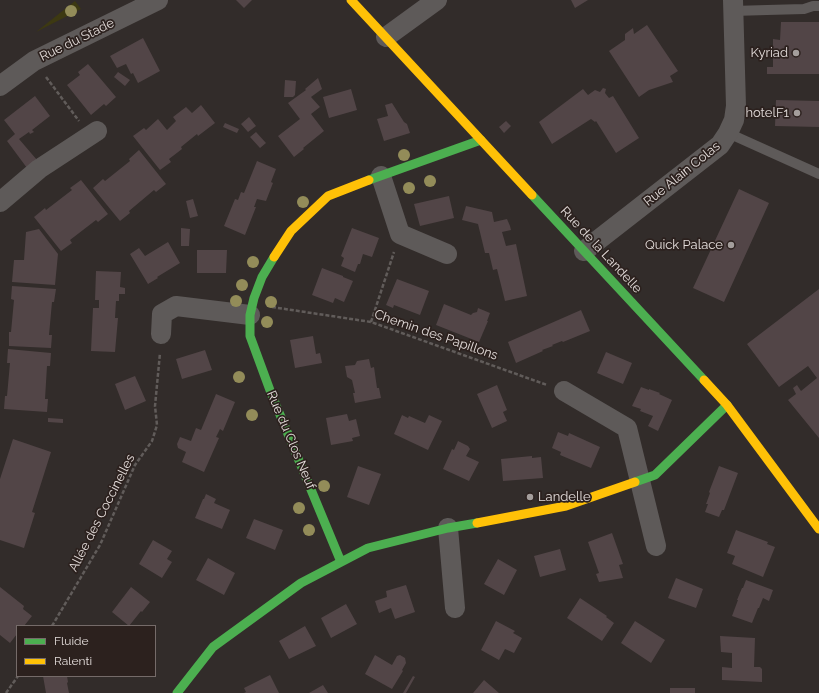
<!DOCTYPE html>
<meta charset="utf-8">
<style>
body{margin:0}
#map{position:relative;width:819px;height:693px;overflow:hidden;background:#322c2a;font-family:Raleway,sans-serif}
canvas{display:block}
.legend{position:absolute;left:16px;top:625px;width:140px;height:52px;box-sizing:border-box;background:#2c211e;border:1px solid #756b69;margin:0;padding:5px 7px;list-style:none;font-size:12px;color:#e2dbd9}
.legend li{display:flex;align-items:center;gap:8px;height:20px}
.legend b{width:20px;border:1px solid #756b69}
</style>
<div id="map">
<canvas width="819" height="693"></canvas>
<ul class="legend">
<li><b style="height:5px;background:#4caf50"></b>Fluide</li>
<li><b style="height:5px;background:#ffc107"></b>Ralenti</li>
</ul>
</div>
<script>
const c = document.querySelector('canvas').getContext('2d');
c.lineJoin = 'round';
function fill(path, color) { c.fillStyle = color; c.fill(path, 'evenodd'); }
const toPath = rows => new Path2D(rows.map(r => 'M' + r).join(''));
function stroke(path, color, width, dash) { c.strokeStyle = color; c.lineWidth = width; c.lineCap = dash ? 'butt' : 'round'; c.setLineDash(dash || []); c.stroke(path); }
function drawText(font, color, halo, rows, align = 'center') {
  c.font = font + ' Raleway,sans-serif'; c.lineWidth = 3.5; c.setLineDash([]); c.textBaseline = 'middle'; c.strokeStyle = halo; c.fillStyle = color; for (const [text, x, y, turn = 0] of rows) {
    c.save(); c.translate(x, y); c.rotate((+turn || 0) * Math.PI / 180); c.textAlign = isNaN(turn) ? turn : align; if (halo) c.strokeText(text, 0, 0); c.fillText(text, 0, 0); c.restore();
  }
}
fill(toPath([
 [75,1,81,9,36,32]
]), '#3d3912');
fill(toPath([
 [236,0,252,0,244,8],
 [571,0,588,0,575,8],
 [781,22,819,22,819,74,767,74,767,67,773,67,773,39,780,40],
 [647,25,678,71,670,76,673,82,649,90,639,97,609,51,625,40,625,34,633,28,634,34],
 [143,38,160,71,138,83,133,73,131,74,126,64,117,68,110,56],
 [88,64,116,97,106,106,104,104,91,115,67,85,80,75,78,72],
 [118,72,130,80,125,86,114,77],
 [318,78,322,89,311,97,320,107,311,114,324,131,303,148,304,149,294,157,278,136,300,119,288,103,306,90,305,89],
 [285,80,296,81,295,95,293,97,284,97],
 [603,88,606,89,605,93,609,98,613,96,639,138,616,153,596,121,595,122,591,119,552,144,539,122,583,89,588,95,595,90,600,92],
 [351,89,357,110,329,118,323,97],
 [35,96,50,116,32,130,34,132,30,134,29,132,19,139,37,160,27,168,7,141,15,134,4,120],
 [776,100,819,101,819,127,775,126],
 [392,103,404,122,407,124,410,133,384,141,377,119,388,116,385,105],
 [201,105,215,123,198,136,197,134,181,147,182,149,169,159,171,162,160,170,133,136,144,128,146,130,158,119,167,130,176,121,173,117,186,107,192,113],
 [249,117,256,126,248,132,241,124],
 [506,121,511,126,504,133,499,127],
 [225,123,239,129,237,133,223,127],
 [256,132,266,143,260,148,250,137],
 [139,150,166,184,156,192,154,190,129,211,130,213,120,221,93,188,103,179,105,181,130,161,129,159],
 [257,161,276,169,271,182,273,183,266,201,257,199,254,207,256,207,245,235,224,226,235,199,238,200,241,192,244,193],
 [81,180,108,214,98,222,96,220,70,240,72,243,61,251,34,217,45,208,46,210,72,190,70,188],
 [739,189,769,203,724,302,693,288],
 [449,196,454,218,420,226,414,204],
 [193,199,198,216,190,218,186,201],
 [466,206,492,212,494,222,507,219,510,226,511,230,502,232,506,246,516,244,527,296,505,301,497,269,493,270,489,253,485,253,478,224,462,220],
 [181,228,190,229,189,246,181,246],
 [352,228,379,238,372,257,363,254,360,264,358,264,355,272,341,266,344,258,341,256],
 [39,229,58,254,55,285,12,282,14,260,24,260,26,232],
 [168,242,180,263,157,277,158,278,148,284,130,254,139,248,145,256],
 [197,250,227,250,226,273,197,273],
 [322,268,343,276,343,277,353,281,344,302,335,298,333,303,312,295],
 [96,271,121,272,120,287,125,288,125,294,119,294,119,301,116,301,115,318,118,318,115,352,91,351,93,308,99,308,99,300,95,300],
 [397,279,429,291,420,315,394,305,393,308,386,305],
 [12,286,56,289,54,302,52,302,49,335,52,335,51,348,9,346,9,332,11,332,14,300,11,299],
 [819,289,819,438,788,400,796,394,793,388,797,385,801,391,817,378,808,366,779,387,747,344],
 [444,304,471,315,473,313,477,312,478,308,490,313,487,321,488,321,479,342,436,325],
 [581,310,590,331,563,342,562,341,552,345,553,346,542,350,543,351,516,363,508,342],
 [313,336,316,354,320,353,322,363,295,368,290,340],
 [8,349,51,353,50,366,47,366,45,399,48,399,47,412,4,409,5,396,7,396,10,363,7,363],
 [205,350,212,370,182,379,176,359],
 [606,352,632,363,623,384,597,373],
 [369,359,371,368,374,367,377,388,379,388,381,398,355,403,353,393,355,393,352,380,347,377,345,366,355,365,357,361],
 [135,376,146,401,125,410,115,384],
 [497,385,507,410,503,412,507,421,492,428,477,394],
 [641,387,649,390,649,389,660,393,659,394,672,400,658,431,648,426,653,416,640,411,641,409,632,406],
 [216,394,235,402,223,431,220,429,216,437,219,438,204,472,182,462,186,452,178,448,177,444,180,437,191,441,196,428,201,430],
 [347,414,349,421,356,419,360,436,352,438,353,441,331,445,326,418],
 [402,415,408,418,409,416,425,423,429,415,442,421,428,450,394,434],
 [48,418,63,419,63,423,48,422],
 [558,432,568,436,569,433,600,447,591,468,560,455,561,452,552,448],
 [13,439,51,452,32,512,35,513,24,548,0,540,0,479],
 [458,441,468,446,470,449,466,456,479,462,469,481,443,469,452,449,454,450],
 [532,456,532,458,541,457,543,478,503,481,501,459],
 [358,466,381,474,369,505,347,497],
 [719,466,738,473,724,510,722,510,719,517,705,512,708,504,706,504,710,493,709,492],
 [206,494,216,499,214,503,230,510,222,529,195,518,203,499,204,499],
 [254,519,283,530,275,550,246,538],
 [736,530,768,542,767,544,775,547,763,577,732,564,735,556,727,553],
 [612,533,623,564,619,565,623,578,599,582,596,574,599,573,588,542],
 [153,540,172,551,167,559,172,562,162,578,139,564],
 [560,549,566,570,540,577,534,556],
 [208,558,235,573,224,595,196,580],
 [498,559,517,570,504,595,484,584],
 [676,578,703,589,696,608,668,598],
 [746,580,773,590,769,601,763,598,759,608,758,608,752,623,732,616,738,600,737,600,742,588,743,588],
 [406,585,415,612,395,619,391,608,379,613,375,601,387,597,386,591],
 [0,587,24,606,23,609,32,616,24,626,17,626,17,634,10,643,0,635],
 [131,587,150,602,142,612,141,611,129,626,112,612],
 [580,598,607,616,606,617,614,623,602,641,567,618],
 [346,604,357,624,331,638,321,618],
 [496,621,515,631,513,633,522,638,514,653,505,649,499,660,481,650],
 [635,621,665,640,651,663,621,643],
 [305,626,316,646,289,659,279,641],
 [720,636,755,638,754,667,760,667,762,669,762,682,722,680,722,667,732,668,732,653,721,652],
 [375,655,392,665,397,656,400,655,405,658,406,663,402,670,403,671,392,689,365,674],
 [270,675,279,693,244,693,246,692,244,688],
 [43,676,67,676,68,682,67,683,69,693,46,693],
 [413,676,415,677,406,693,403,693],
 [484,680,499,693,473,693],
 [323,685,328,693,309,693],
 [670,688,695,688,695,693,670,693]
]), '#524547');
stroke(toPath([
 [46,77,79,121],
 [272,307,371,322,547,385],
 [371,322,394,252],
 [52,626,100,545,135,465,152,441,157,425,155,406,160,353],
 [6,693,18,676]
]), '#615c5a', 2.5, [4, 2]);
stroke(toPath([
 [733,11,767,10,804,9,813,6,819,6],
 [728,133,819,174]
]), '#5e5a59', 10);
stroke(toPath([
 [386,37,437,0],
 [0,86,34,61,158,0],
 [381,176,400,234,447,254],
 [0,202,39,169,97,131],
 [584,251,720,145,728,133,734,120,736,106,733,0],
 [161,334,162,314,176,306,250,315],
 [564,391,627,428,656,546],
 [448,528,455,608]
]), '#5e5a59', 20);
stroke(toPath([
 [369,180,481,140],
 [532,195,704,380],
 [274,257,262,277,254,298,250,315,250,336,271,393,341,562],
 [635,482,655,475,727,405],
 [177,693,213,647,301,583,368,548,448,528,477,523]
]), '#4caf50', 9);
stroke(toPath([
 [351,0,532,195],
 [274,257,291,231,328,196,369,180],
 [704,380,727,405,819,529],
 [477,523,566,506,635,482]
]), '#ffc107', 9);
c.fillStyle = '#938c59';
for (const [x, y] of [
 [71,11],
 [404,155],
 [430,181],
 [409,188],
 [303,202],
 [253,262],
 [242,285],
 [236,301],
 [271,302],
 [267,322],
 [239,377],
 [252,415],
 [324,486],
 [299,508],
 [309,530]
]) { c.beginPath(); c.arc(x, y, 6, 0, 2 * Math.PI); c.fill(); }
for (const [x, y, r, color] of [
 [796,53,4,"#a49e9c"],
 [797,113,4,"#a49e9c"],
 [731,245,4,"#a49e9c"],
 [530,497,4,"#a49e9c"]
]) { const dot = new Path2D(); dot.arc(x, y, r, 0, 2 * Math.PI); c.fillStyle = color; c.fill(dot); stroke(dot, '#2c211e', 1.5); }
drawText('13px', '#e2dbd9', '#2c211e', [
 ["Rue du Stade",77,40,-26],
 ["Rue Alain Colas",682,174,-39],
 ["Rue de la Landelle",601,250,47],
 ["Chemin des Papillons",436,335,19],
 ["Rue du Clos Neuf",291,440,67],
 ["Allée des Coccinelles",102,513,-63]
]);
drawText('13px', '#e2dbd9', '#2c211e', [
 ["Kyriad",788,53],
 ["hotelF1",789,113],
 ["Quick Palace",723,245],
 ["Landelle",538,497,"left"]
], 'right');
</script>
